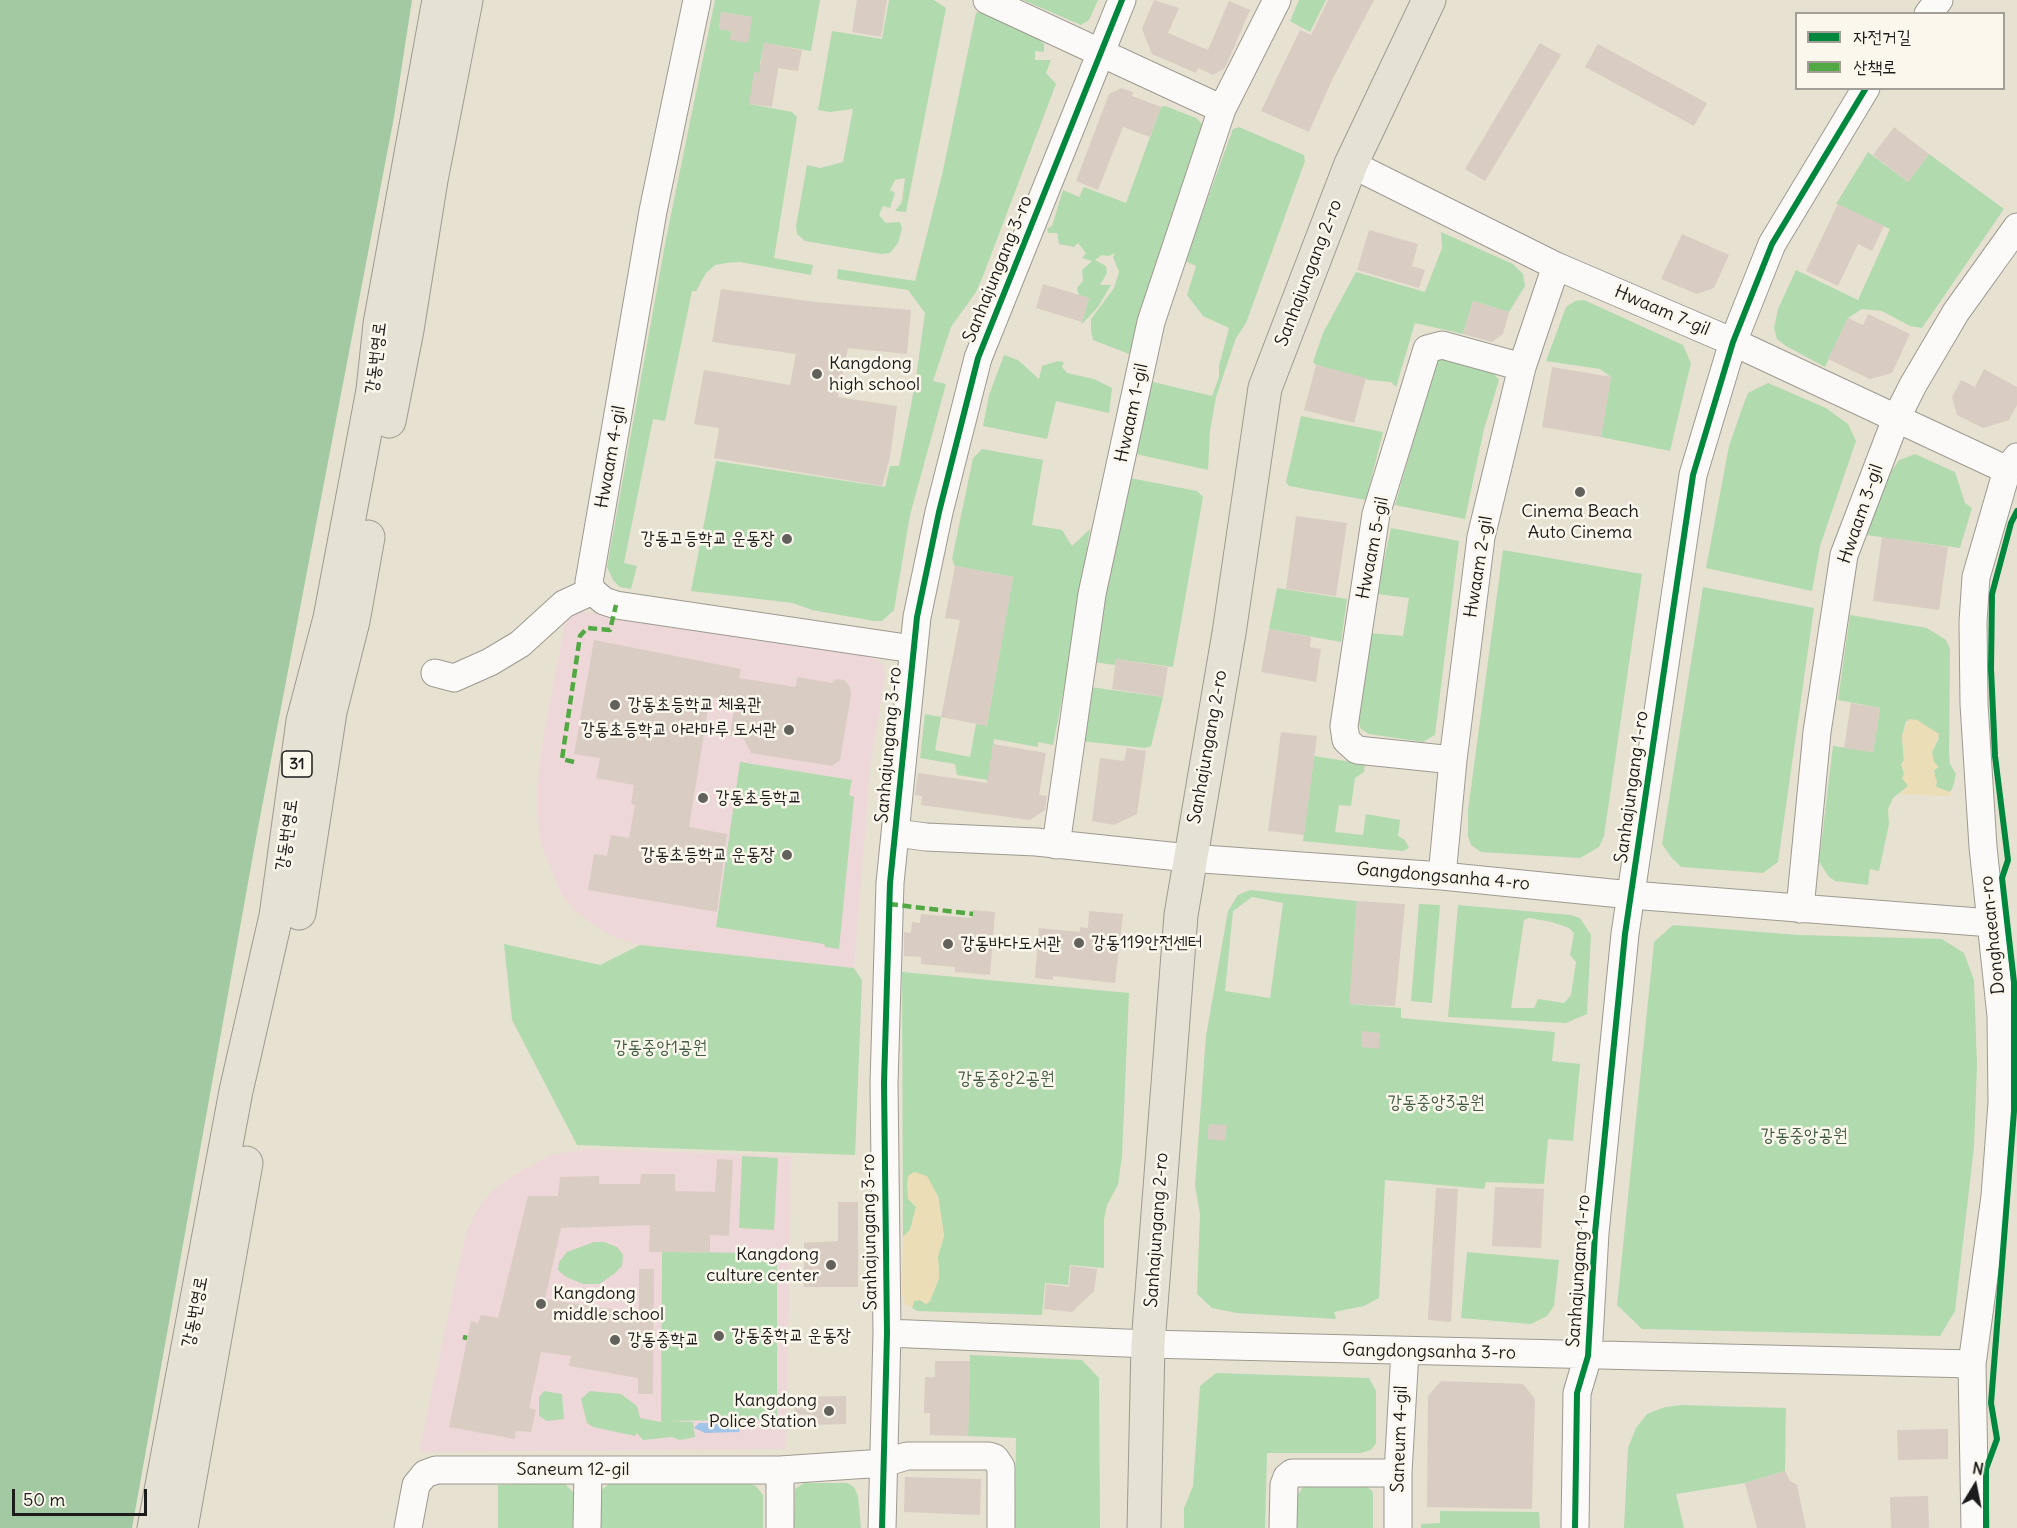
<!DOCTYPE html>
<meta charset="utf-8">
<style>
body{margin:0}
#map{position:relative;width:2017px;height:1528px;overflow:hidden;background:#e7e1d1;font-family:Delius,"Poor Story",sans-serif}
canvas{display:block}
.legend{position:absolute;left:1795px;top:12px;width:210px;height:78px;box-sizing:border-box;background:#fbf7ec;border:2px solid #a29f99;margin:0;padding:8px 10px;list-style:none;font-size:18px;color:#1c1c1c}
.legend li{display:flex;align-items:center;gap:12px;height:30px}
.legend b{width:30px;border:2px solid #a29f99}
.north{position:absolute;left:1945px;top:1456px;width:60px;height:60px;-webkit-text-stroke:4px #fbf7ec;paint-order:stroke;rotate:10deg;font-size:16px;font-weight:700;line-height:24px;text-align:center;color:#1c1c1c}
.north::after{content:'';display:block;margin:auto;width:21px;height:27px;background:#1c1c1c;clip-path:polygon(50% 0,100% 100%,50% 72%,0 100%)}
.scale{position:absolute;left:12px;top:1489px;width:135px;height:27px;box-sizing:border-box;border:3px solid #1c1c1c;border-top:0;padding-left:8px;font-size:18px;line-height:21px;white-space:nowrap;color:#1c1c1c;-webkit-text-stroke:4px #fbf7ec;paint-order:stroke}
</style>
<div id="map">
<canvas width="2017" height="1528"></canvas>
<ul class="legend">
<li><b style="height:8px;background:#00873e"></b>자전거길</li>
<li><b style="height:8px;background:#52a943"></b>산책로</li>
</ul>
<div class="north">N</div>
<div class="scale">50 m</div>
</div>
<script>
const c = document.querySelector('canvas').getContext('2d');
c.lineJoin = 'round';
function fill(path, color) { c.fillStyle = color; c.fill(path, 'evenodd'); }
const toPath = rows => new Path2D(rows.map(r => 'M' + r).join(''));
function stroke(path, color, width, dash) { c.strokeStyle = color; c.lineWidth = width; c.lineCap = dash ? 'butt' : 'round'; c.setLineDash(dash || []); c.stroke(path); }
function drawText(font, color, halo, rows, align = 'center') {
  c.font = font + ' Delius,"Poor Story",sans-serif'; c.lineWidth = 5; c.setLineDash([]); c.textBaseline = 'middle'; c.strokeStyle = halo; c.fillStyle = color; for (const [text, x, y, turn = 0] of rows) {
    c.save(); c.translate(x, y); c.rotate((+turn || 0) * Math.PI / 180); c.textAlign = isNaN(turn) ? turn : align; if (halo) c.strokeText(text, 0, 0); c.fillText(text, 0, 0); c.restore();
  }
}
fill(toPath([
 [577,611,873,657,883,665,885,675,870,767,854,968,640,945,611,936,575,911,562,895,541,844,537,815,538,782,542,745,565,623],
 [591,1149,791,1156,786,1449,419,1452,466,1232,476,1212,491,1192,514,1175,554,1154]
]), '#eed7d8');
fill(toPath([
 [715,0,820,0,811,51,764,43,760,64,778,68,777,76,749,104,792,112,797,117,774,258,813,265,811,275,740,262,726,263,715,265,706,273,696,291,692,291,665,421,653,419,650,434,624,563,637,566,631,589,620,587,613,580,607,567,666,239],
 [721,12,752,17,730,40,732,31,719,29],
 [889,0,934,0,946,8,906,212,895,211,902,202,905,178,895,180,890,190,895,193,890,208,883,206,879,215,886,223,900,222,902,229,898,243,890,253,881,254,805,241,797,234,796,226,807,165,820,168,843,162,853,109,830,112,818,110,832,31,882,39],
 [1023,0,1098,0,1089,20,1081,25],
 [1299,0,1326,0,1310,32,1290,21],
 [980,11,1037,38,1044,44,1044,52,1035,51,1035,60,1051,60,1046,73,1056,84,983,276,976,292,951,327,933,381,946,384,910,515,894,610,882,621,874,621,812,610,793,603,691,591,716,461,885,487,890,466,899,466,915,385,925,313,908,290,837,279,838,269,915,281,942,175,976,13],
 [1165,106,1196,118,1202,124,1203,132,1129,354,1093,340,1091,331,1091,319,1114,288,1119,272,1113,257,1115,253,1109,256,1102,255,1095,260,1106,266,1107,273,1100,285,1111,285,1098,307,1081,325,1089,298,1079,295,1077,288,1083,281,1082,270,1092,261,1082,258,1086,253,1078,243,1074,247,1059,244,1057,233,1048,233,1047,229,1052,226,1063,190,1079,197,1084,187,1126,203,1161,107],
 [1239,127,1304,155,1305,161,1246,323,1236,338,1216,397,1210,431,1208,470,1131,453,1149,381,1212,396,1219,377,1219,366,1229,328,1203,316,1187,295,1196,266,1185,261,1233,129],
 [1868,152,1908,182,1929,154,2004,209,1922,328,1910,326,1882,311,1862,309,1848,318,1825,367,1786,346,1777,339,1774,328,1778,309,1796,270,1858,300,1890,229,1836,204],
 [1441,232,1513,264,1523,274,1525,286,1509,312,1473,301,1463,334,1415,323,1396,387,1391,382,1369,380,1316,365,1313,362,1323,333,1356,272,1425,292,1442,248],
 [1584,300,1683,345,1691,363,1670,451,1601,437,1611,377,1600,369,1546,361,1566,307,1575,301],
 [1004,355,1018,360,1039,379,1042,366,1058,361,1064,362,1062,367,1067,373,1094,379,1112,388,1109,413,1056,401,1047,439,983,426,989,395],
 [1448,358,1494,374,1499,380,1484,429,1465,519,1395,505,1435,365,1439,360],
 [1768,383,1826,408,1848,424,1856,441,1820,546,1812,591,1706,568,1729,446,1744,403,1748,393],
 [1301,416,1383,432,1366,500,1289,486,1286,482],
 [982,449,1043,460,1032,525,1062,530,1072,546,1090,529,1070,658,1053,745,1038,742,1038,747,994,739,988,780,957,775,955,764,920,758,925,714,941,717,935,750,970,757,976,724,987,725,1013,577,955,566,952,559,973,458],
 [1915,454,1955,472,1965,503,1972,508,1960,548,1866,535,1891,472,1899,460],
 [1130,478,1197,491,1203,497,1173,667,1116,659,1115,665,1093,662,1101,607],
 [1391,528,1459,541,1435,735,1423,742,1369,734,1361,729,1358,721,1370,633,1403,636,1409,598,1377,594],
 [1503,550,1642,574,1604,836,1599,847,1580,858,1481,852,1471,845,1468,836,1468,810],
 [1703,587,1814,608,1778,862,1763,873,1681,867,1671,857,1662,844],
 [1277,588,1347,599,1341,642,1269,629],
 [1850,615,1927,628,1946,640,1950,649,1949,754,1950,764,1956,774,1953,787,1950,792,1936,787,1932,752,1939,738,1917,720,1906,721,1902,736,1904,761,1901,764,1908,786,1893,798,1888,809,1889,824,1879,871,1870,869,1868,885,1835,881,1829,877,1819,862,1833,746,1873,752,1880,708,1838,700],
 [1090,687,1163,697,1151,746,1145,748,1081,741],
 [1314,756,1365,764,1364,772,1355,778,1351,806,1339,805,1335,832,1363,835,1366,814,1400,820,1398,836,1405,840,1409,848,1403,851,1303,841],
 [740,762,852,780,849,795,854,797,839,949,825,947,824,944,716,927],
 [1250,890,1357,901,1350,1004,1401,1008,1401,1018,1555,1032,1552,1061,1580,1064,1573,1141,1548,1139,1544,1184,1486,1182,1484,1189,1385,1180,1379,1298,1364,1306,1334,1312,1336,1319,1237,1313,1212,1308,1197,1294,1200,1214,1195,1185,1206,1036,1228,911,1238,895],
 [1252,897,1283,903,1270,998,1225,991,1233,911],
 [1419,904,1440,905,1432,1003,1411,1001],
 [1458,905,1571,915,1580,918,1591,935,1587,1014,1566,1023,1448,1017],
 [1529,918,1552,922,1569,928,1574,933,1570,955,1576,962,1571,995,1564,1003,1538,999,1534,1008,1511,1008,1524,920],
 [1673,925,1799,935,1942,939,1964,953,1974,980,1977,1065,1974,1147,1955,1311,1940,1336,1642,1329,1617,1305,1654,942],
 [504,944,600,965,640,945,854,968,862,980,855,1155,577,1145,512,1020],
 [902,972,1129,993,1122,1156,1118,1185,1107,1205,1104,1220,1104,1268,1070,1265,1068,1285,1045,1283,1042,1315,917,1311,912,1308,914,1301,920,1300,926,1304,930,1301,939,1278,938,1256,944,1236,938,1196,916,1207,910,1230,903,1237],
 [742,1156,778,1158,774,1230,739,1228],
 [594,1242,604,1242,617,1247,623,1255,622,1266,614,1274,599,1284,583,1284,566,1277,558,1270,559,1262,567,1252],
 [662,1252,777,1253,777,1419,670,1421,693,1422,695,1437,680,1440,672,1437,643,1440,637,1433,635,1436,593,1427,587,1423,581,1399,590,1391,621,1394,637,1406,640,1418,661,1422],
 [1467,1252,1559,1260,1554,1306,1547,1316,1531,1324,1461,1318],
 [970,1355,1082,1360,1099,1378,1100,1528,1015,1528,1016,1438,968,1436],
 [1216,1373,1369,1378,1376,1391,1376,1443,1371,1450,1361,1453,1267,1453,1265,1528,1184,1528,1184,1508,1193,1486,1200,1386],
 [544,1391,562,1394,564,1419,547,1421,539,1416,539,1397],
 [1682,1405,1786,1408,1785,1471,1745,1483,1676,1494,1684,1528,1624,1528,1628,1448,1636,1428,1647,1414,1665,1407],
 [564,1483,574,1493,573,1528,498,1528,498,1485],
 [610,1483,748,1483,756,1486,763,1495,763,1528,595,1528,598,1493],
 [804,1483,847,1483,854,1487,858,1496,861,1528,794,1528,795,1489],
 [1305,1484,1364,1484,1373,1492,1373,1528,1295,1528,1295,1499],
 [1440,1511,1539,1512,1540,1528,1421,1528,1421,1524,1440,1523]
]), '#b2daaf');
fill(toPath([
 [0,0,412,0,394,117,257,833,132,1528,0,1528]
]), '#a3c9a3');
fill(toPath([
 [1909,719,1917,720,1939,734,1932,752,1934,762,1939,767,1933,771,1937,781,1936,787,1950,792,1951,796,1900,794,1908,786,1902,778,1904,774,1901,764,1904,760,1902,736],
 [914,1172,927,1176,938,1196,944,1236,938,1256,939,1278,930,1301,926,1304,920,1300,914,1301,912,1308,905,1304,902,1293,903,1237,910,1230,916,1207,908,1199,907,1185,908,1176]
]), '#ebddb5');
fill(toPath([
 [699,1423,719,1423,740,1426,739,1432,705,1433,694,1428]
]), '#a1c4e7');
fill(toPath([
 [857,0,887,0,881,37,852,32],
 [1154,0,1179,8,1168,33,1208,50,1229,1,1250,10,1225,68,1213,75,1198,68,1196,73,1152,54,1142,29],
 [1328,0,1374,0,1333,78,1309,132,1261,111,1300,30,1311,35],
 [721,12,752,17,748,43,730,40,732,31,719,29],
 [764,43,802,50,798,71,778,68,772,107,749,104,754,72,759,73],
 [1540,43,1561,55,1485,181,1465,169],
 [1598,44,1707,103,1694,126,1585,67],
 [1121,88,1133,92,1132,96,1161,107,1150,137,1123,127,1098,190,1076,181,1109,94],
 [1894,127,1929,154,1908,182,1873,155],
 [1838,204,1884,226,1872,251,1858,244,1838,286,1806,271],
 [1369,230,1418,244,1412,266,1425,270,1419,288,1357,270],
 [1682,234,1729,255,1714,288,1697,294,1661,279],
 [1043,284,1089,298,1082,322,1036,308],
 [721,289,816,302,911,310,907,354,848,348,838,397,897,406,890,457,882,486,714,458,719,428,694,424,704,370,790,385,796,354,712,342],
 [1473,301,1509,312,1503,334,1492,342,1463,334],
 [1868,314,1910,334,1892,373,1870,379,1828,359,1848,318,1863,325],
 [1316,365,1366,378,1354,423,1304,410],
 [1552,367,1611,377,1601,437,1542,427],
 [1984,369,2017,387,2017,405,2009,420,1983,428,1957,415,1952,397,1961,380,1975,387],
 [1296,516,1347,523,1336,596,1286,589],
 [1882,537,1948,547,1939,610,1873,601],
 [955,566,1013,577,987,726,941,717,960,620,945,618],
 [1269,629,1311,637,1310,647,1321,649,1316,682,1261,672],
 [594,640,741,669,739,678,796,687,797,677,832,683,836,679,844,680,850,687,851,695,840,760,832,766,751,753,744,739,730,736,735,701,710,697,689,827,727,834,717,912,588,890,594,854,607,856,611,835,629,838,635,805,631,804,634,785,596,778,600,758,574,754],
 [1116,659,1168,667,1163,697,1112,689],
 [1851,703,1880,708,1873,752,1844,748],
 [1281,732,1317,736,1304,835,1268,831],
 [993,744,1046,753,1039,795,1047,796,1045,810,1030,820,921,805,922,796,915,795,918,773,987,783],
 [1127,748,1146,751,1137,814,1114,825,1092,821,1100,758,1124,761],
 [1357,901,1405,904,1395,1006,1349,1004],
 [973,910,995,912,990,975,955,972,955,967,921,964,921,957,904,956,904,932,911,933,912,922,920,923,921,914,972,918],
 [1089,911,1123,914,1115,983,1053,976,1053,980,1035,978,1039,928,1080,932,1080,927,1088,928],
 [1362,1031,1380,1033,1379,1049,1361,1047],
 [1209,1124,1227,1125,1225,1141,1207,1139],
 [717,1159,733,1160,729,1236,710,1235,710,1252,649,1252,650,1225,561,1228,545,1299,639,1313,639,1269,654,1269,653,1394,638,1394,638,1378,569,1366,571,1356,541,1352,529,1408,536,1410,531,1432,516,1431,515,1439,449,1427,471,1321,478,1323,481,1315,498,1318,528,1196,558,1196,560,1177,599,1176,599,1184,640,1184,641,1174,675,1174,675,1191,715,1192],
 [1495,1187,1544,1189,1541,1248,1492,1246],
 [1436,1188,1458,1189,1451,1322,1428,1320],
 [838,1202,858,1202,858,1287,804,1287,804,1243,838,1241],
 [1071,1266,1097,1269,1094,1291,1072,1312,1044,1309,1046,1284,1069,1287],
 [935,1361,970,1361,968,1436,930,1435,930,1413,924,1413,925,1377,935,1377],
 [1441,1381,1523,1384,1535,1399,1532,1509,1427,1507,1428,1396],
 [846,1396,846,1424,812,1425,812,1415,794,1414,795,1397],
 [1948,1429,1948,1459,1898,1460,1897,1430],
 [1785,1471,1790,1481,1797,1485,1806,1528,1757,1528,1745,1483],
 [905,1477,981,1479,980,1515,904,1512],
 [1928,1496,1929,1528,1891,1528,1890,1497]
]), '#d9ccc3');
const minor = toPath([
 [697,0,653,211,589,582,592,591,604,601,616,605,913,649],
 [987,0,1222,109],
 [1928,14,1939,0],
 [1351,164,1556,266,1733,342,2007,470],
 [435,673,454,678,490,662,520,644,564,604,592,591],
 [1453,760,1357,750,1346,740,1344,726,1376,514,1427,349,1442,345,1522,367],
 [896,833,926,837,1036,842,1189,858,1442,876,1631,895,1991,923],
 [1056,845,1092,594,1151,322,1222,109,1277,0],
 [1442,876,1453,760,1481,537,1522,367,1556,266],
 [1800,909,1817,732,1844,555,1896,419,1913,385,1956,312,2017,227],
 [887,1333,1148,1344,1972,1364],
 [408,1528,416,1485,425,1474,436,1470,780,1470,884,1463,907,1456,989,1456,995,1458,1001,1467,1001,1528],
 [587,1528,588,1470],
 [780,1528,780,1470],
 [882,1528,887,1333,884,1083,890,883,917,617,939,512,978,358,1122,0],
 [1283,1528,1284,1485,1287,1477,1292,1473,1398,1473],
 [1398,1528,1398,1473,1405,1351],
 [1575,1528,1577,1393,1588,1356,1595,1233,1625,934,1693,475,1733,342,1772,244,1866,88],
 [1975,1528,1972,1364,1995,1196,2002,1103,2001,1016,1983,847,1974,704,1973,622,1976,577,2007,470,2017,457]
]);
const major = toPath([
 [1144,1528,1148,1344,1181,915,1229,633,1265,388,1351,164,1429,0]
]);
const highway = toPath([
 [389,421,407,330,431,180,466,0],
 [299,913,330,712,353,621,368,537],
 [154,1528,236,1091,276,916,303,721,330,618,373,390,380,324,439,0],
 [181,1528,246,1163]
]);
stroke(minor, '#9d9a91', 29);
stroke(major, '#9d9a91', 35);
stroke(highway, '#9d9a91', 35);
stroke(minor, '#fbfaf8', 27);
stroke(major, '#e5e1d4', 33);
stroke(highway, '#e5e1d4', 33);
stroke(toPath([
 [574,762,562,759,580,636,587,628,610,630,616,605],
 [889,904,973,914],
 [463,1337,467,1338]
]), '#52a943', 4.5, [9, 4.5]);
stroke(toPath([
 [882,1528,887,1333,884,1083,890,883,917,617,939,512,978,358,1122,0],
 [1575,1528,1577,1393,1588,1356,1595,1233,1625,934,1693,475,1733,342,1772,244,1866,88],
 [1986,1528,1986,1469,1997,1439,1991,1403,2014,1111,2014,982,2002,878,2008,860,1995,756,1991,669,1992,594,2011,523,2017,511]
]), '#00873e', 6);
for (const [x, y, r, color] of [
 [817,374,6,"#63615b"],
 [1580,492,6,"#63615b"],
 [787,539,6,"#63615b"],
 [615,705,6,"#63615b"],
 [789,730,6,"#63615b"],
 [703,798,6,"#63615b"],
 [787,855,6,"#63615b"],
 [1079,943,6,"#63615b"],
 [948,944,6,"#63615b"],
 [831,1265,6,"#63615b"],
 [541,1304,6,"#63615b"],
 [719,1336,6,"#63615b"],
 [615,1340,6,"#63615b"],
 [829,1411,6,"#63615b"]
]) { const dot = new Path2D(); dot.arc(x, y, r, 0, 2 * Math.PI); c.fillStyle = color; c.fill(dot); stroke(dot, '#fbf7ec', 2); }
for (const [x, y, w] of [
 [297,764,30]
]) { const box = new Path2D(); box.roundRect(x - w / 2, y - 13, w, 26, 4.5); c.fillStyle = '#fbf7ec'; c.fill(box); stroke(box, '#1c1c1c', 1.5); }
drawText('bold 16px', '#1c1c1c', null, [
 ["31",297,764]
]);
drawText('18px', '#1c1c1c', '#fbf7ec', [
 ["Sanhajungang 3-ro",998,269,-68],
 ["Sanhajungang 2-ro",1309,273,-69],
 ["Hwaam 7-gil",1662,311,23],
 ["강동번영로",376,358,-83],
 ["Hwaam 1-gil",1132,413,-78],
 ["Hwaam 4-gil",611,457,-80],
 ["Hwaam 3-gil",1861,514,-71],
 ["Hwaam 5-gil",1373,548,-79],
 ["Hwaam 2-gil",1479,567,-81],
 ["Sanhajungang 3-ro",889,745,-85],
 ["Sanhajungang 2-ro",1208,747,-80],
 ["Sanhajungang 1-ro",1632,787,-82],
 ["강동번영로",287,835,-82],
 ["Gangdongsanha 4-ro",1443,877,5],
 ["Donghaean-ro",1993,935,-96],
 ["Sanhajungang 2-ro",1157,1230,-86],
 ["Sanhajungang 3-ro",870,1232,-91],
 ["Sanhajungang 1-ro",1579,1271,-86],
 ["강동번영로",195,1312,-79],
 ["Gangdongsanha 3-ro",1429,1352,1],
 ["Saneum 4-gil",1400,1439,-88],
 ["Saneum 12-gil",573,1470]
]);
drawText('18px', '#1c1c1c', '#fbf7ec', [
 ["Kangdong",829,364],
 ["high school",829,385],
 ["Cinema Beach",1580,512,"center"],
 ["Auto Cinema",1580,533,"center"],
 ["강동고등학교 운동장",775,539,"right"],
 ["강동초등학교 체육관",627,705],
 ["강동초등학교 아라마루 도서관",777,730,"right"],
 ["강동초등학교",715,798],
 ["강동초등학교 운동장",775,855,"right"],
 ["강동119안전센터",1091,943],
 ["강동바다도서관",960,944],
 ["Kangdong",819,1255,"right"],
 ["culture center",819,1276,"right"],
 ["Kangdong",553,1294],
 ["middle school",553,1315],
 ["강동중학교 운동장",731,1336],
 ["강동중학교",627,1340],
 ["Kangdong",817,1401,"right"],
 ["Police Station",817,1422,"right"]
], 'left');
drawText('18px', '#415c46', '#fbf7ec', [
 ["강동중앙1공원",660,1048],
 ["강동중앙2공원",1006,1079],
 ["강동중앙3공원",1436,1103],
 ["강동중앙공원",1804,1136]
]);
</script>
